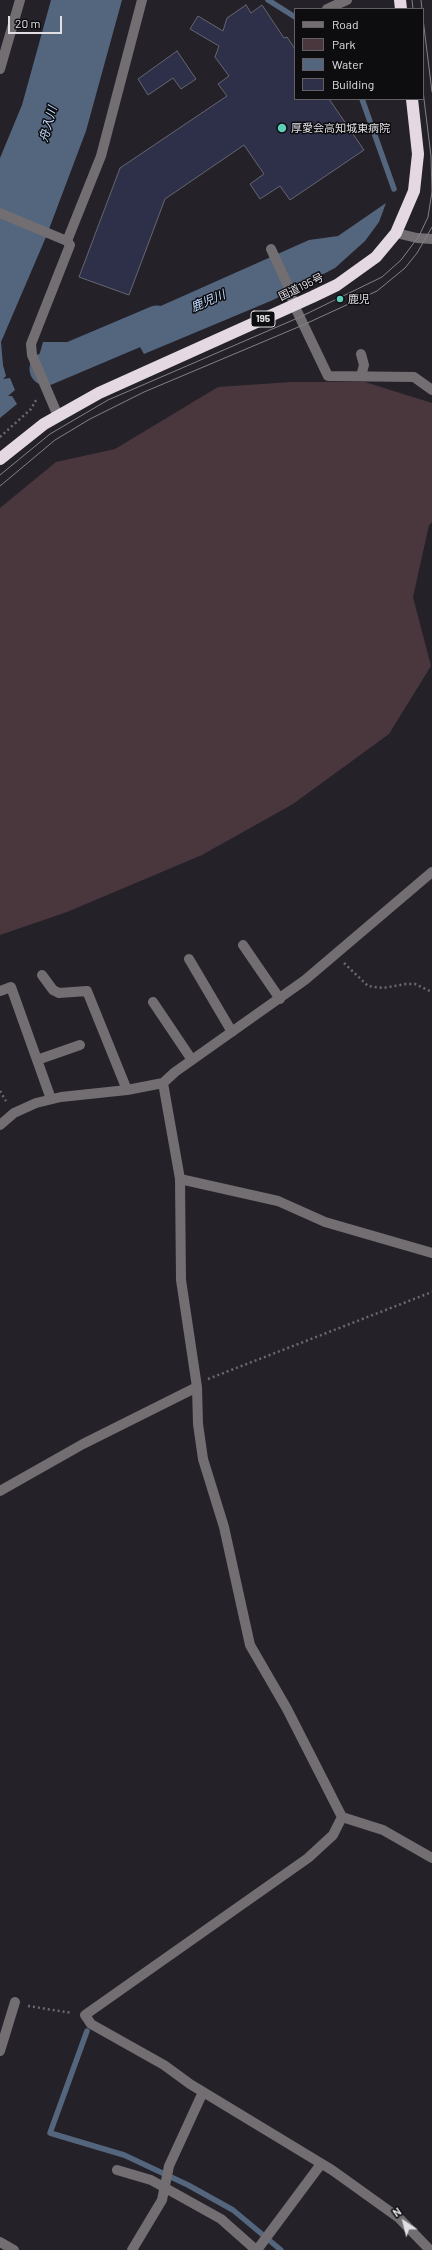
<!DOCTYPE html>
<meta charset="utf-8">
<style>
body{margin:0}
#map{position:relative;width:432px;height:2250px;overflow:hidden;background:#252129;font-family:Barlow,sans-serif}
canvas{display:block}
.legend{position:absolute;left:294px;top:8px;width:130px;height:92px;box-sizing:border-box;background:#0d0c0f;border:1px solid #626064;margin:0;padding:5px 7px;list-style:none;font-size:12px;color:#e1dfe4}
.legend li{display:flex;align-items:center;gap:8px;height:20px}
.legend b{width:20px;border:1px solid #626064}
.north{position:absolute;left:384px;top:2202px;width:40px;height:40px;-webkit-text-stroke:3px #0d0c0f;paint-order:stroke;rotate:325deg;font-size:11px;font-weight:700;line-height:16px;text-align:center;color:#e1dfe4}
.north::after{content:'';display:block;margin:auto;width:14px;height:18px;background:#e1dfe4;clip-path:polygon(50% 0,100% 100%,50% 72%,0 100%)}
.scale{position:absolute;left:8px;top:16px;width:54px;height:18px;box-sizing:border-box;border:2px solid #e1dfe4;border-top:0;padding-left:5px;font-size:12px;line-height:14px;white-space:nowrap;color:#e1dfe4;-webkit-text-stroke:3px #0d0c0f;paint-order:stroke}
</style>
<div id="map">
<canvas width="432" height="2250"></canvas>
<ul class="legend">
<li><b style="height:5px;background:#726e72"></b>Road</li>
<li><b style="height:11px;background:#4a363d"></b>Park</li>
<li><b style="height:11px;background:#54667e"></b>Water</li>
<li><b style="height:11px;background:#2e3049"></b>Building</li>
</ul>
<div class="north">N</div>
<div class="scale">20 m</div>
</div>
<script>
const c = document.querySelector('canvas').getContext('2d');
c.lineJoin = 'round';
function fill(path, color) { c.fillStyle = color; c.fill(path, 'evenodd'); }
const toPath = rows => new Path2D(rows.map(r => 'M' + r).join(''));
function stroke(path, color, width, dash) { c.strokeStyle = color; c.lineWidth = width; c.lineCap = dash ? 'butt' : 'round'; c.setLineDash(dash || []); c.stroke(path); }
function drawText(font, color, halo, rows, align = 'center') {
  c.font = font + ' Barlow,"Noto Sans JP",sans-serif'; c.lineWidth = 3; c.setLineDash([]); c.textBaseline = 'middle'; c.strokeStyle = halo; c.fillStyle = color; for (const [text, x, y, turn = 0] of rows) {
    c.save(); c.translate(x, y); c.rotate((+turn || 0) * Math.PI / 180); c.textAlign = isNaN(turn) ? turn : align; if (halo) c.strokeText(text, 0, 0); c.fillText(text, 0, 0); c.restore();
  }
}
fill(toPath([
 [291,382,365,382,432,403,432,522,429,525,413,597,431,666,389,734,293,804,202,855,67,912,0,935,0,508,56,462,115,449,218,387]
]), '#4a363d');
fill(toPath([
 [51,0,122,0,86,131,46,237,1,342,3,365,6,376,3,379,10,378,15,390,8,396,12,396,17,404,0,418,0,158,22,105],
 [386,203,379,222,365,241,335,268,310,281,273,300,144,354,132,333,66,359,72,375,49,376,39,356,43,342,72,342,100,333,309,240,338,236]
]), '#54667e');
stroke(toPath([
 [268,0,295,17],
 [362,99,394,189],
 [87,2031,50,2133,124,2155,188,2185,233,2210,281,2250]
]), '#54667e', 5.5);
stroke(toPath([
 [46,369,157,322]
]), '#54667e', 33);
const building = toPath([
 [246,5,251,13,262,5,284,38,287,37,295,49,295,99,329,99,364,150,290,200,280,186,260,199,250,184,264,174,244,145,165,199,129,295,79,277,120,168,227,96,218,84,229,76,215,57,219,46,190,29,198,16,223,31,227,18,246,5],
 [177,51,196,79,181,89,173,78,148,95,138,79,177,51]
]);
fill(building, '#2e3049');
stroke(building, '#656670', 1);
stroke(toPath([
 [0,437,31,409,36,400],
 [344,963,368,986,383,988,406,984,415,984,432,992],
 [0,1091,6,1101],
 [208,1379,432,1292],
 [28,2006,72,2013]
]), '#6c6970', 2.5, [2, 3]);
stroke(toPath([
 [327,9,347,0],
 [0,69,20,0],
 [0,213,67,241,70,245,31,344,32,355,58,416],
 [396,233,417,238,432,239],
 [67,241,101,156,142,0],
 [271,249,289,288,294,305,328,376,414,377,432,390],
 [361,376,364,365,361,354],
 [243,945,280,999],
 [189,959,232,1032],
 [42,975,53,990,59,993,87,991,127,1090],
 [0,991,11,987,51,1099],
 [153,1002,192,1060],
 [37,1060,80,1045],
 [163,1083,175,1072,305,980,432,872],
 [0,1125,14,1113,36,1103,61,1097,127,1090,163,1083,180,1179,181,1280,197,1387,198,1424,203,1459,224,1527,250,1645,287,1709,342,1817,383,1830,432,1858],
 [180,1179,278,1201,325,1222,432,1253],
 [0,1491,83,1444,197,1387],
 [342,1817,333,1835,308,1858,85,2015,91,2024,164,2065,190,2084,332,2170,399,2218,430,2250],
 [0,2051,15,2002],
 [117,2170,151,2180,221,2219,256,2250],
 [0,2242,14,2250],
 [132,2250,162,2200,169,2166,203,2092],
 [257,2250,321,2164]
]), '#726e72', 10);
stroke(toPath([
 [400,0,401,9],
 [0,459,44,424,99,393,312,297,337,285,376,257,396,233,414,191,418,154,412,99]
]), '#e4d9e2', 12);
stroke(toPath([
 [412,0,413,9],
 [421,0,422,9],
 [423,19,432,92],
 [423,91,431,156,432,192],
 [0,475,50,434,108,400,300,317,382,277,401,260,419,236,428,217,432,192],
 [0,486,55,440,90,419,144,392,303,325,377,291,405,268,417,253,432,227]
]), '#848187', 1);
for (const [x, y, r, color] of [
 [282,128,5,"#5dceb9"],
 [340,299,4,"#5dceb9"]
]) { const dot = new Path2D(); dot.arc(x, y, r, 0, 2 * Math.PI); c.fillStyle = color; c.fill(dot); stroke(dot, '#0d0c0f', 1.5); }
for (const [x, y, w] of [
 [263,319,24]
]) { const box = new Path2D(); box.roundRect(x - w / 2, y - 8, w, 16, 3); c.fillStyle = '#0d0c0f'; c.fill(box); stroke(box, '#e1dfe4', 1); }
drawText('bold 10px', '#e1dfe4', null, [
 ["195",263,319]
]);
drawText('11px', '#e1dfe4', '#0d0c0f', [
 ["厚愛会高知城東病院",291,128],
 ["鹿児",348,299]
], 'left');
drawText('11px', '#e1dfe4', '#0d0c0f', [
 ["国道195号",301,287,-26]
]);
drawText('italic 12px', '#bedaff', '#0d0c0f', [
 ["舟入川",48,124,-74],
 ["鹿児川",208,301,-23]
]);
</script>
